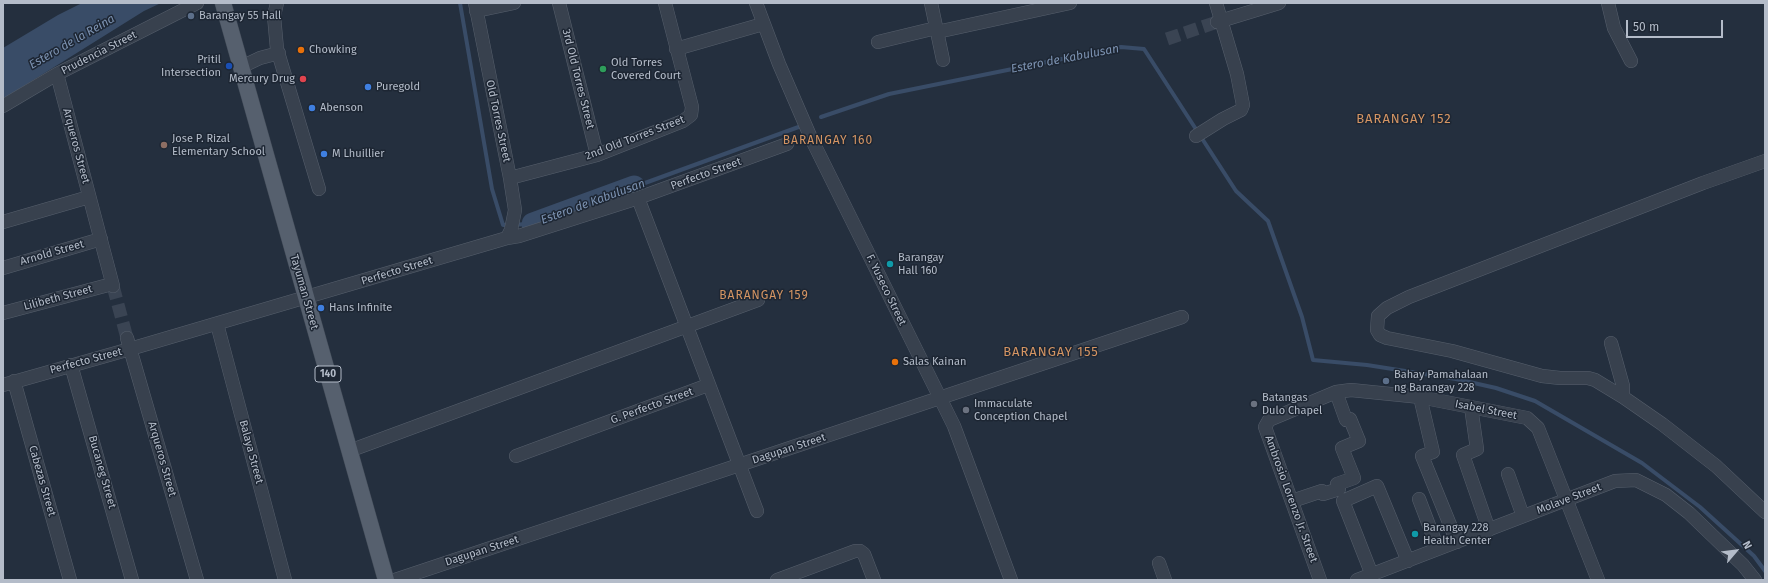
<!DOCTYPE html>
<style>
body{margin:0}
#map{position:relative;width:1768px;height:583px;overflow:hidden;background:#242f3e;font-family:"Fira Sans",sans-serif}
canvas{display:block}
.frame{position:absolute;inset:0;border:4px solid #b4bcc9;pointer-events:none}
.north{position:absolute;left:1716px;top:531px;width:40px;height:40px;-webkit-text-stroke:3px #1d2633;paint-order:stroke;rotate:62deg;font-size:11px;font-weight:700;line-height:16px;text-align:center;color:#b4bcc9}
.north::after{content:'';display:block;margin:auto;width:14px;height:18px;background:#b4bcc9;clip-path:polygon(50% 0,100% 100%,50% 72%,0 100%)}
.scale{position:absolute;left:1626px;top:20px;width:97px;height:18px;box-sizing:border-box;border:2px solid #b4bcc9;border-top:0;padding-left:5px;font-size:12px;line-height:14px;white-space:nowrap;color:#b4bcc9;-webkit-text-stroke:3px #1d2633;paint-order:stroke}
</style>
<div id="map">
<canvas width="1768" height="583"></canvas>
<div class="frame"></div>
<div class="north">N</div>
<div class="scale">50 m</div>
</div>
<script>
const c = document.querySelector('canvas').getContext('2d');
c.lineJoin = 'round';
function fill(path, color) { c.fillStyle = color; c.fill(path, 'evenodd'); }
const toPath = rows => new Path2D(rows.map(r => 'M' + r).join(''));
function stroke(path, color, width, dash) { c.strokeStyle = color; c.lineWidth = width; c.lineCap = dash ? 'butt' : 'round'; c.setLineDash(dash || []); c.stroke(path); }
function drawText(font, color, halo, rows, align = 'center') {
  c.font = font + ' "Fira Sans",sans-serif'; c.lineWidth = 3; c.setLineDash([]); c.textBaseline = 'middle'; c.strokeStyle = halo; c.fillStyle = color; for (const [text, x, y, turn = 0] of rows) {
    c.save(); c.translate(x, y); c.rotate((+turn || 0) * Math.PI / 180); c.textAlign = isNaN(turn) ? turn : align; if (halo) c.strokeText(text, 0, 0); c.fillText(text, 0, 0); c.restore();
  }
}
fill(toPath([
 [82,3,161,3,144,11,3,99,3,48,58,15]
]), '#394c67');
stroke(toPath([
 [460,3,492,189,503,225,533,224],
 [821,117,889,94,1121,47,1144,49,1236,191,1268,221,1302,317,1313,360,1367,365,1456,379,1496,388,1535,401,1642,463,1700,507,1754,556,1765,571],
 [634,187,804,125]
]), '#394c67', 4);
stroke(toPath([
 [533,224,634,187]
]), '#394c67', 23);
stroke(toPath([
 [1167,39,1217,22],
 [113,286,127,338]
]), '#3a4453', 13, [13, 6]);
const minor = toPath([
 [277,3,274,16,277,49,319,189],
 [475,3,510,178,515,210,511,230,507,238],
 [559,3,597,155],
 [756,3,779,64,811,138,954,426,1011,580],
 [931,3,943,60],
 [1608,3,1614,28,1631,61],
 [476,11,514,3],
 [1217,22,1279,3],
 [937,32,1070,3],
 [878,42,936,28],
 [676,49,763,24],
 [241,67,260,58,279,53],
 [57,74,113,286],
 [3,106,57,74,197,3],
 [1196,136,1223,119,1241,110,1243,105,1237,74,1216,3],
 [510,178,597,155,683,121,691,115,692,107,665,3],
 [638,198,757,511],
 [3,222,89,197],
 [3,268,101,239],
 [3,313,112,284],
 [217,324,285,580],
 [127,338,197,580],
 [1611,343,1623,386,1623,397,1662,424,1716,466,1765,512],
 [71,365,132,580],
 [14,381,70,580],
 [3,385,130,349,507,238,519,236,638,198,787,144],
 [1420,397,1433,452,1422,456,1457,542],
 [1623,397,1595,380,1588,378,1560,378,1542,376,1452,351,1387,338,1380,335,1377,330,1378,316,1387,308,1409,297,1703,183,1765,161],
 [1471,407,1477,449,1463,455,1489,530],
 [349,451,758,300],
 [516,456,708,385],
 [1508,474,1523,516],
 [1419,499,1438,549],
 [1292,501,1322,491,1323,494,1339,489,1337,484,1354,478,1342,448,1359,441,1350,419,1346,420,1336,392],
 [1159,563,1165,580],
 [1372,575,1343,501,1377,486,1408,561],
 [395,580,1182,317],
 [777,580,855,551,860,551,864,554,874,580],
 [1320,580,1265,427,1269,420,1336,392,1351,390,1420,397,1527,418,1538,428,1598,580],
 [1357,580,1615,481,1636,480,1666,495,1689,513,1743,565,1755,580]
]);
const major = toPath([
 [223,3,386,580]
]);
stroke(minor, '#565f6c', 14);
stroke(major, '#414a57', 17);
stroke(minor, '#38414e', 13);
stroke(major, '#56606e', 16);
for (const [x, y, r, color] of [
 [191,16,4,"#5c6f8a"],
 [301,50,4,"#e8710a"],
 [229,66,4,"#1a4fb4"],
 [603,69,4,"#2e9e5b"],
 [303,79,4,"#e0444e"],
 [368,87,4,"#3f7fe0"],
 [312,108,4,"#3f7fe0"],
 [164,145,4,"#8d6e63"],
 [324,154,4,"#3f7fe0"],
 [890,264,4,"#0f9aa8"],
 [321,308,4,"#3f7fe0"],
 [895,362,4,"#e8710a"],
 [1386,381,4,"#5c6f8a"],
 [1254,404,4,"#6b7280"],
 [966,410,4,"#6b7280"],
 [1415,534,4,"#0f9aa8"]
]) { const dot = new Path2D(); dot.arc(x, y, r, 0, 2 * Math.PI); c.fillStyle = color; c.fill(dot); stroke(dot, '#1d2633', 1.5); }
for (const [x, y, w] of [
 [328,374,26]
]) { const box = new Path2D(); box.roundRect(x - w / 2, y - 8, w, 16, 3); c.fillStyle = '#1d2633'; c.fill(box); stroke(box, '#b4bcc9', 1); }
drawText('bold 10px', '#b4bcc9', null, [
 ["140",328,374]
]);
drawText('11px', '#b4bcc9', '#1d2633', [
 ["Barangay 55 Hall",199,16],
 ["Chowking",309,50],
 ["Pritil",221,60,"right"],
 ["Intersection",221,73,"right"],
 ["Old Torres",611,63],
 ["Covered Court",611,76],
 ["Mercury Drug",295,79,"right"],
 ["Puregold",376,87],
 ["Abenson",320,108],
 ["Jose P. Rizal",172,139],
 ["Elementary School",172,152],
 ["M Lhuillier",332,154],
 ["Barangay",898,258],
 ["Hall 160",898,271],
 ["Hans Infinite",329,308],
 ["Salas Kainan",903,362],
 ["Bahay Pamahalaan",1394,375],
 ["ng Barangay 228",1394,388],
 ["Batangas",1262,398],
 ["Dulo Chapel",1262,411],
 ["Immaculate",974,404],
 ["Conception Chapel",974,417],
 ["Barangay 228",1423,528],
 ["Health Center",1423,541]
], 'left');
drawText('11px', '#b4bcc9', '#1d2633', [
 ["Prudencia Street",99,53,-27],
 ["3rd Old Torres Street",578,79,76],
 ["Old Torres Street",498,121,78],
 ["2nd Old Torres Street",635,138,-21],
 ["Arqueros Street",76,146,75],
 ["Perfecto Street",706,174,-20],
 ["Arnold Street",52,253,-16],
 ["Perfecto Street",397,271,-17],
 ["F. Yuseco Street",886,290,64],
 ["Tayuman Street",304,292,74],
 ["Lilibeth Street",58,298,-15],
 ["Perfecto Street",86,361,-15],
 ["G. Perfecto Street",652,406,-20],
 ["Isabel Street",1486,410,11],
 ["Dagupan Street",789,449,-18],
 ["Balaya Street",251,452,75],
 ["Arqueros Street",162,459,74],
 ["Bucaneg Street",102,472,74],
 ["Cabezas Street",42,481,74],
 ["Ambrosio Lorenzo Jr. Street",1291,499,70],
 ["Molave Street",1569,499,-21],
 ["Dagupan Street",482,551,-18]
]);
drawText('italic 12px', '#7c92b1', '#1d2633', [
 ["Estero de la Reina",72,42,-30],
 ["Estero de Kabulusan",1065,59,-11],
 ["Estero de Kabulusan",593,202,-20]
]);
c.letterSpacing = '1px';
drawText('12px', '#d59563', '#1d2633', [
 ["BARANGAY 160",828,141],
 ["BARANGAY 159",764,296]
]);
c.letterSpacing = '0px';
c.letterSpacing = '1px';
drawText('13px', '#d59563', '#1d2633', [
 ["BARANGAY 152",1404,119],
 ["BARANGAY 155",1051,352]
]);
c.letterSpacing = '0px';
</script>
